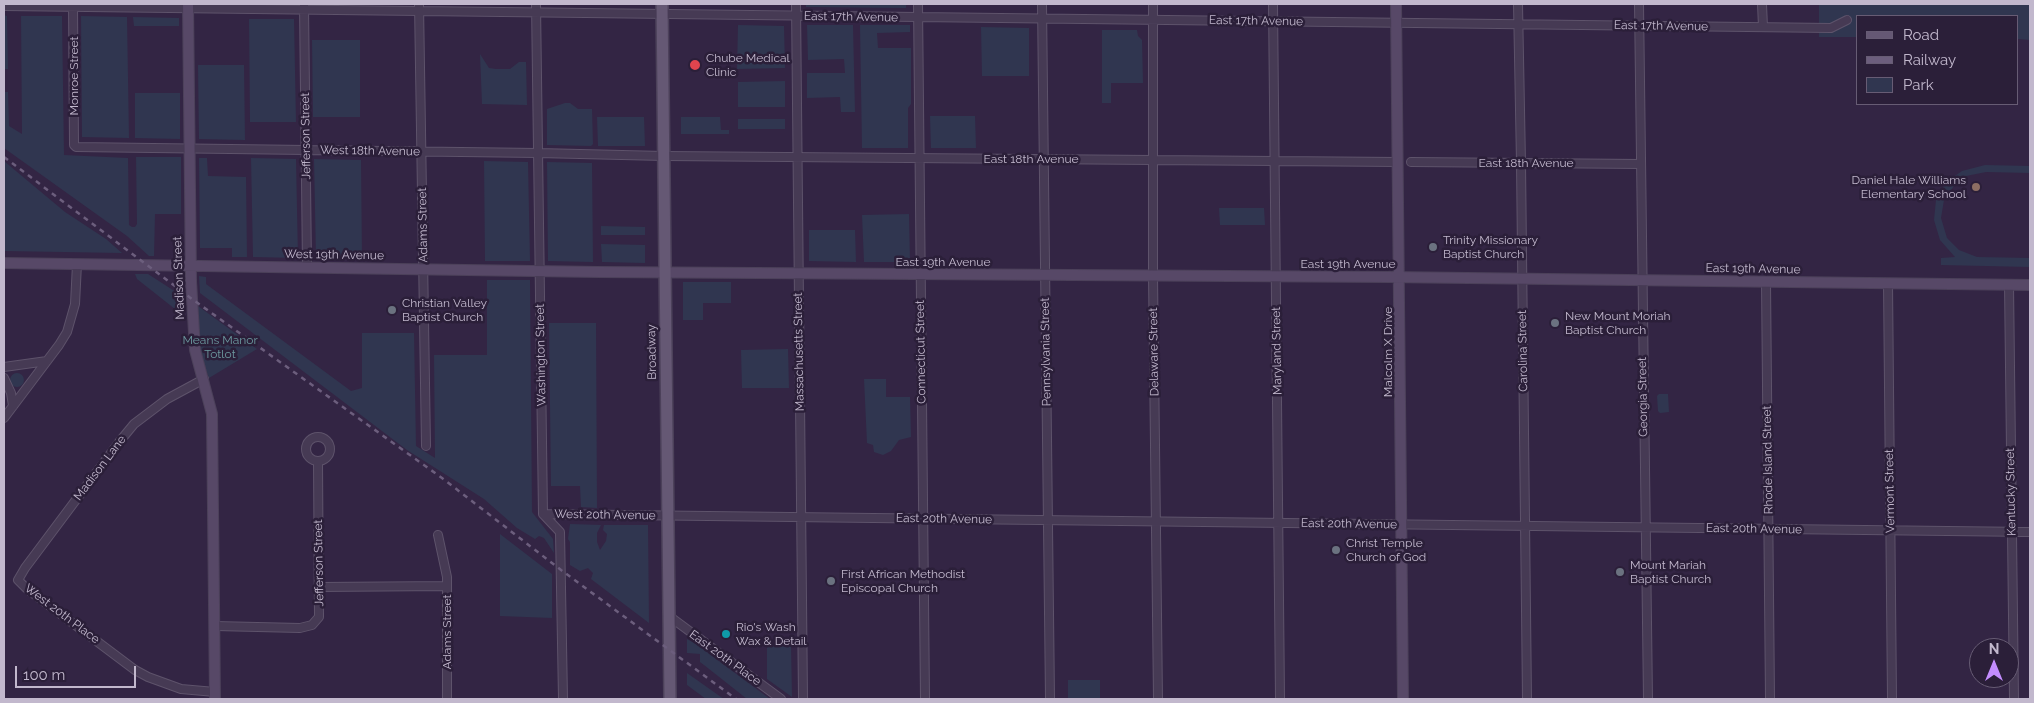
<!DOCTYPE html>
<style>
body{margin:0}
#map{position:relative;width:2034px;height:703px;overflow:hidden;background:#332544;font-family:Raleway,sans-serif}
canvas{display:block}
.frame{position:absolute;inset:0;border:5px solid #c2b8cd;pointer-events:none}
.legend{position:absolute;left:1856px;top:15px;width:162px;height:90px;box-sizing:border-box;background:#2b1f39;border:1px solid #675c74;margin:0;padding:6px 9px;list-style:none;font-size:15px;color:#c2b8cd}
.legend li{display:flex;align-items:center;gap:10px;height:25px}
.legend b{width:25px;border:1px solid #675c74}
.north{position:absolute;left:1969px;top:638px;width:50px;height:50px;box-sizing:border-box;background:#2b1f39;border:1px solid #675c74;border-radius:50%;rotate:0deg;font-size:14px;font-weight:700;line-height:20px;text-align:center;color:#c2b8cd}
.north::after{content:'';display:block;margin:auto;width:18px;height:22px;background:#c38cfe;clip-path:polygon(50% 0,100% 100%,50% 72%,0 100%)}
.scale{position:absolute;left:15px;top:666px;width:121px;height:22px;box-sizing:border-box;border:2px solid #c2b8cd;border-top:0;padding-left:6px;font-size:15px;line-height:18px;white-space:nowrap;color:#c2b8cd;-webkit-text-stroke:4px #2b1f39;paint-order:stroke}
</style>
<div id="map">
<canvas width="2034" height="703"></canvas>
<div class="frame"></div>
<ul class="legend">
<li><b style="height:6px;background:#655874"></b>Road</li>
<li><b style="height:6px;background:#6c5e7d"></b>Railway</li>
<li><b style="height:14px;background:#303650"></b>Park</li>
</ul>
<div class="north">N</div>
<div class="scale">100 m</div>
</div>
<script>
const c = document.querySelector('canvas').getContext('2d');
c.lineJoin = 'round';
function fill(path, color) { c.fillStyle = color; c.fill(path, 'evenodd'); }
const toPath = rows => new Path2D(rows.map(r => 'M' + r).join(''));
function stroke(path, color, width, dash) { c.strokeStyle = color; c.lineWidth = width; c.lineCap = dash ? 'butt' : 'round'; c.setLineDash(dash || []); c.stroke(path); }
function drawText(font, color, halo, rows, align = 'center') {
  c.font = font + ' Raleway,sans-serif'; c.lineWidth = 5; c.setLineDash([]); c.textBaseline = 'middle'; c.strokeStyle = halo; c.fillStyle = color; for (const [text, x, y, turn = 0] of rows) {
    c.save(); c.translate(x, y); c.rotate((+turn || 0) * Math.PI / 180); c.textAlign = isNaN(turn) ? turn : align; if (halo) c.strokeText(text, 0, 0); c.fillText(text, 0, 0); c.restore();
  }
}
fill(toPath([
 [806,4,906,4,906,8,806,7],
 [1819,4,2030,4,2030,40,2018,39,2018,16,1858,16,1858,37,1819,37],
 [4,15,7,16,8,69,4,69],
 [21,16,62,16,64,155,128,158,129,225,132,227,135,227,137,224,136,157,181,157,181,214,155,214,154,256,149,256,127,236,4,148,4,92,8,92,9,126,22,134],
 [81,16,127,17,129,138,82,137],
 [133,17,179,18,179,26,134,26],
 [249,19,294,19,296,122,250,122],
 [738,25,784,26,785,68,737,69],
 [807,25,853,25,855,112,841,112,840,97,807,98,807,73,845,73,844,59,808,60],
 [860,25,910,25,910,32,877,33,878,48,911,48,911,104,908,108,908,148,862,148],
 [981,27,1029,28,1029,76,982,76],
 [1102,30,1137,30,1138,36,1142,40,1143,83,1111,83,1111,103,1102,103],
 [312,40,360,40,360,117,313,117],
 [480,54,489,68,496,69,510,69,519,62,526,62,527,105,482,104],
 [198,65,244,65,245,140,199,139],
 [785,81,785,107,738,107,738,82],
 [135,93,180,93,180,139,135,138],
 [565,103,570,103,578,109,592,109,593,144,591,146,547,145,547,109],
 [930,116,975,116,976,148,931,148],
 [597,117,644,117,645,146,598,146],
 [681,117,720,117,721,130,729,130,729,134,681,134],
 [738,119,785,119,785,129,738,129],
 [199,158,207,158,208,176,246,177,247,257,232,257,232,248,200,248],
 [251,158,296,159,298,258,253,257],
 [314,159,361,160,362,259,316,258],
 [4,161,65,212,106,239,122,253,4,251],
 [484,161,528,162,530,261,485,261],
 [547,162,592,163,593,262,548,261],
 [1985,165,2030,166,2030,173,1986,172,1966,176,1954,186,1944,200,1941,218,1947,238,1959,250,1977,257,2030,258,2030,267,1941,265,1941,258,1955,257,1940,240,1934,220,1936,200,1946,182,1962,171],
 [1219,208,1264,208,1265,225,1220,225],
 [909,214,910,262,864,262,862,215],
 [601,226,645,227,645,235,601,235],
 [809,230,855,230,856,262,809,261],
 [601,244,645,245,645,263,602,262],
 [135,274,148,274,179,294,180,313,137,279],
 [199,276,206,277,206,284,351,391,362,388,362,333,414,333,416,446,435,458,434,355,487,355,487,280,530,280,532,512,553,539,554,553,544,538,539,536,535,539,517,528,484,499,407,450,200,293],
 [683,282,731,282,731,303,703,303,703,320,683,320],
 [198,306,257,349,209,378,201,357,199,345],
 [549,323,596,323,597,508,581,507,580,486,551,486],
 [788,349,789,388,742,388,741,350],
 '10 380a7 7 0 1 1 14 0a7 7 0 1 1-14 0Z',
 [864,379,886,379,886,397,910,397,911,437,899,440,891,451,883,455,874,452,873,445,867,443],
 [1659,394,1668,394,1669,412,1660,413,1658,411,1657,396],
 [570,524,601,525,597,533,597,542,600,550,606,541,607,534,603,530,604,525,648,525,649,623,591,579,593,573,588,568,580,571,570,565,570,542,568,539],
 [500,534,552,574,552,618,500,616],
 [687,639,696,644,770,699,747,699,704,665,700,662,700,654,687,653],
 [767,644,791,644,792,697,767,679],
 [687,673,721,697,724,699,706,699,687,685],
 [1068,680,1100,680,1100,698,1068,698]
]), '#303650');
const street = toPath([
 [73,4,74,145,76,147,538,153,664,156,1398,162],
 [304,4,307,268],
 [419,4,426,446],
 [536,4,543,514,560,532,563,699],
 [796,4,803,699],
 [918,4,925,699],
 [1042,4,1050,699],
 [1153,4,1153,276,1158,699],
 [1273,4,1280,699],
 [1518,4,1521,163,1527,699],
 [1639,4,1648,699],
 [1762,4,1763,27],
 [4,6,1831,28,1847,20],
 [1411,162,1641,164],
 [1766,282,1770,699],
 [1888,283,1892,699],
 [2009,284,2014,699],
 [4,367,47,361],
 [4,378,11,393,13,406],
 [204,379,167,399,134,424,120,441,25,568,18,580,26,588,135,670,148,677,181,689,215,692],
 [4,418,59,345,67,332,75,304,77,264],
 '306 449a12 12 0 1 1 24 0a12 12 0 1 1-24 0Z',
 [543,514,2030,532],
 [438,535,447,577,447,699],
 [320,587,447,586],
 [669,616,781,699],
 [215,626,300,628,312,625,319,617,318,461]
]);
const secondary = toPath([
 [188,4,191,281,195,350,212,414,215,699],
 [1396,4,1403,699],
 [4,263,598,272,1388,277,2030,285]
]);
const primary = toPath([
 [662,4,670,699]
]);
stroke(street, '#5e536b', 10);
stroke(secondary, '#4c415a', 12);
stroke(primary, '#4c415a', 14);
stroke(street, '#463a54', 8);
stroke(secondary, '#574867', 10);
stroke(primary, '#655874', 11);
stroke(toPath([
 [4,157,192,299,442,478,561,570,736,699]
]), '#6c5e7d', 2.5, [5, 5]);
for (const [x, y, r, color] of [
 [695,65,6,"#e0444e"],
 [1976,187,5,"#8d6e63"],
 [1433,247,5,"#6b7280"],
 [392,310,5,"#6b7280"],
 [1555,323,5,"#6b7280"],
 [1336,550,5,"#6b7280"],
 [1620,572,5,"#6b7280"],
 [831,581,5,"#6b7280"],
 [726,634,5,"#0f9aa8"]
]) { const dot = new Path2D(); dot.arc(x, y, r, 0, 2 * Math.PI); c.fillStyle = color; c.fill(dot); stroke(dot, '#2b1f39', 2); }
drawText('12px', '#c2b8cd', '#2b1f39', [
 ["East 17th Avenue",851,17,1],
 ["East 17th Avenue",1256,21,1],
 ["East 17th Avenue",1661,26,1],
 ["Monroe Street",74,76,-90],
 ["Jefferson Street",306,136,-91],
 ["West 18th Avenue",370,151,1],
 ["East 18th Avenue",1031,159],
 ["East 18th Avenue",1526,163],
 ["Adams Street",423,225,-91],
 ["West 19th Avenue",334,255,1],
 ["East 19th Avenue",943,262],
 ["East 19th Avenue",1348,264],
 ["East 19th Avenue",1753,269,1],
 ["Madison Street",179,278,-92],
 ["Maryland Street",1277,351,-91],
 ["Carolina Street",1523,351,-91],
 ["Broadway",652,352,-91],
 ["Massachusetts Street",799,352,-91],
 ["Connecticut Street",921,352,-91],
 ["Pennsylvania Street",1046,352,-91],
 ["Delaware Street",1154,352,-91],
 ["Malcolm X Drive",1388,352,-90],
 ["Washington Street",541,355,-91],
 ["Georgia Street",1643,397,-91],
 ["Rhode Island Street",1768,460,-91],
 ["Madison Lane",100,468,-53],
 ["Vermont Street",1890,491,-91],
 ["Kentucky Street",2011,492,-91],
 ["West 20th Avenue",605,515,1],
 ["East 20th Avenue",944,519,1],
 ["East 20th Avenue",1349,524,1],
 ["East 20th Avenue",1754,529,1],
 ["Jefferson Street",319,563,-91],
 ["West 20th Place",62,614,37],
 ["Adams Street",447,632,-90],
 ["East 20th Place",725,658,36]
]);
drawText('12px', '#c2b8cd', '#2b1f39', [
 ["Chube Medical",706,58],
 ["Clinic",706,72],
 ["Daniel Hale Williams",1966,180,"right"],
 ["Elementary School",1966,194,"right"],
 ["Trinity Missionary",1443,240],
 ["Baptist Church",1443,254],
 ["Christian Valley",402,303],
 ["Baptist Church",402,317],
 ["New Mount Moriah",1565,316],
 ["Baptist Church",1565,330],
 ["Christ Temple",1346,543],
 ["Church of God",1346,557],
 ["Mount Mariah",1630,565],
 ["Baptist Church",1630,579],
 ["First African Methodist",841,574],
 ["Episcopal Church",841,588],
 ["Rio's Wash",736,627],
 ["Wax & Detail",736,641]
], 'left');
drawText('12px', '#6d9aa0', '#2b1f39', [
 ["Means Manor",220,340],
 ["Totlot",220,354]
]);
</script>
